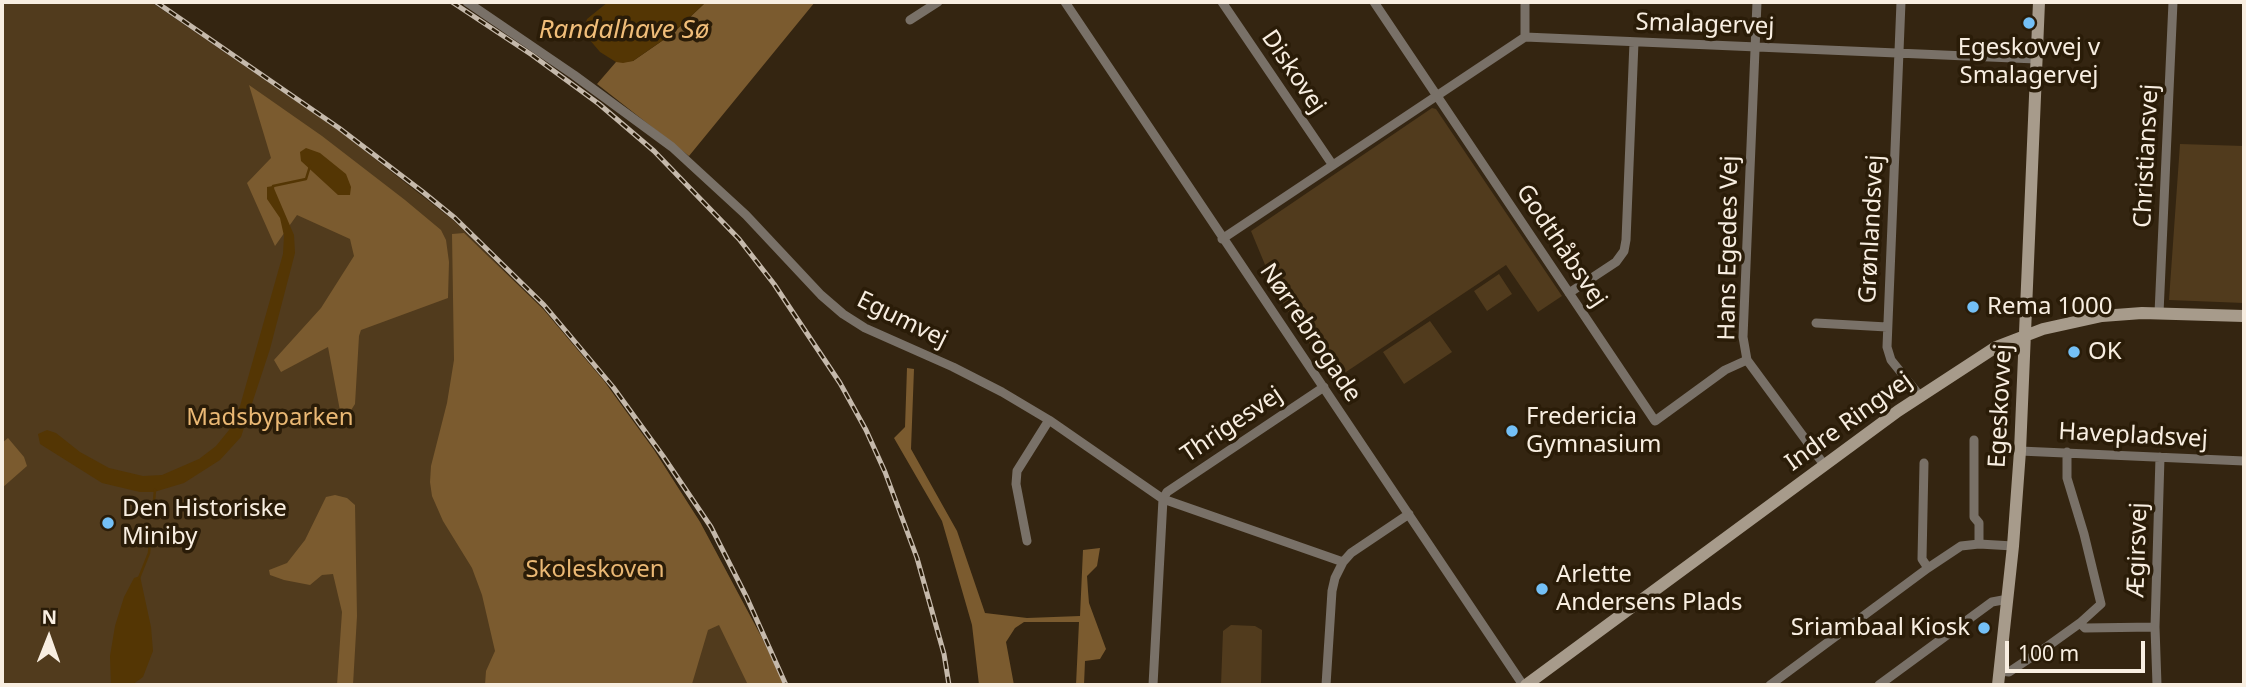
<!DOCTYPE html>
<meta charset="utf-8">
<style>
body{margin:0}
#map{position:relative;width:2246px;height:687px;overflow:hidden;background:#342511;font-family:"Noto Sans",sans-serif}
canvas{display:block}
.frame{position:absolute;inset:0;border:4px solid #f8eee1;pointer-events:none}
.north{position:absolute;left:14px;top:603px;width:70px;height:70px;-webkit-text-stroke:5px #2a1c08;paint-order:stroke;rotate:1deg;font-size:19px;font-weight:700;line-height:28px;text-align:center;color:#f8eee1}
.north::after{content:'';display:block;margin:auto;width:24px;height:32px;background:#f8eee1;clip-path:polygon(50% 0,100% 100%,50% 72%,0 100%)}
.scale{position:absolute;left:2005px;top:641px;width:140px;height:32px;box-sizing:border-box;border:4px solid #f8eee1;border-top:0;padding-left:9px;font-size:21px;line-height:24px;white-space:nowrap;color:#f8eee1;-webkit-text-stroke:5px #2a1c08;paint-order:stroke}
</style>
<div id="map">
<canvas width="2246" height="687"></canvas>
<div class="frame"></div>
<div class="north">N</div>
<div class="scale">100 m</div>
</div>
<script>
const c = document.querySelector('canvas').getContext('2d');
c.lineJoin = 'round';
function fill(path, color) { c.fillStyle = color; c.fill(path, 'evenodd'); }
const toPath = rows => new Path2D(rows.map(r => 'M' + r).join(''));
function stroke(path, color, width, dash) { c.strokeStyle = color; c.lineWidth = width; c.lineCap = dash ? 'butt' : 'round'; c.setLineDash(dash || []); c.stroke(path); }
function drawText(font, color, halo, rows, align = 'center') {
  c.font = font + ' "Noto Sans",sans-serif'; c.lineWidth = 7; c.setLineDash([]); c.textBaseline = 'middle'; c.strokeStyle = halo; c.fillStyle = color; for (const [text, x, y, turn = 0] of rows) {
    c.save(); c.translate(x, y); c.rotate((+turn || 0) * Math.PI / 180); c.textAlign = isNaN(turn) ? turn : align; if (halo) c.strokeText(text, 0, 0); c.fillText(text, 0, 0); c.restore();
  }
}
fill(toPath([
 [2,2,151,2,338,130,453,220,543,309,604,381,654,450,700,522,762,638,784,685,2,685],
 [1432,108,1436,109,1562,296,1538,312,1506,265,1334,380,1278,296,1251,231],
 [2180,144,2244,146,2244,303,2169,300],
 [1499,274,1512,294,1487,311,1474,291],
 [1430,321,1452,352,1404,384,1383,352],
 [1231,625,1255,626,1262,630,1261,685,1221,685,1223,631]
]), '#513b1d');
fill(toPath([
 [706,2,815,2,689,156,597,84,616,62,633,61,672,34],
 [249,85,322,136,405,200,441,230,446,240,449,262,448,298,361,330,359,336,355,404,346,418,342,419,341,416,328,347,281,372,274,360,321,308,354,256,350,239,297,215,275,246,247,183,271,158],
 [464,233,543,309,604,381,654,450,700,522,762,638,784,685,748,685,719,625,708,630,692,684,690,685,485,685,486,671,495,651,482,595,472,568,443,521,432,496,430,482,431,466,447,403,454,360,452,234],
 [907,368,914,369,911,449,957,531,985,613,1027,618,1080,616,1083,550,1100,548,1097,566,1087,576,1088,591,1089,603,1106,649,1100,659,1085,661,1084,685,1076,685,1079,622,1024,622,1015,628,1006,642,1014,685,979,685,972,625,942,521,894,438,905,427],
 [8,438,24,457,27,466,2,488,2,443],
 [335,495,347,498,355,505,357,616,353,685,337,685,342,612,333,574,322,575,310,585,284,580,270,575,269,570,287,563,305,540,326,497]
]), '#7b5b2f');
fill(toPath([
 [608,2,706,2,672,34,633,61,623,63,616,62,600,52,583,32,587,19],
 [306,148,320,153,346,174,351,187,350,195,338,195,301,161,300,152],
 [273,186,294,235,295,253,270,349,241,437,220,460,184,483,154,492,140,492,102,483,40,444,38,434,47,430,56,433,80,452,109,468,143,476,162,475,199,459,216,446,229,430,240,406,283,254,284,236,280,218,267,199,267,187],
 [140,576,151,627,153,651,143,677,132,685,111,685,110,656,115,626,124,597,134,578]
]), '#543604');
stroke(toPath([
 [273,188,273,186,306,179,310,166],
 [153,511,155,490],
 [139,578,149,553,151,530]
]), '#543604', 2.5);
stroke(toPath([
 [467,2,574,75,672,147,746,215,821,295,843,314,865,328,953,367,1002,392,1049,420,1163,499,1343,562],
 [1065,2,1523,685],
 [1222,2,1332,164],
 [1374,2,1655,421,1725,370,1747,360],
 [1757,2,1743,337,1747,360,1825,466],
 [1901,2,1887,347,1891,360,1920,396],
 [910,20,938,2],
 [1525,37,1525,2],
 [1222,239,1525,37,2036,59],
 [1569,293,1616,262,1624,251,1626,240,1634,42],
 [2159,313,2173,2],
 [1816,323,1887,327],
 [1974,440,1974,517,1979,523,1979,544],
 [2020,451,2244,461],
 [1924,463,1922,559,1928,568],
 [1163,499,1167,492,1324,387],
 [1027,541,1016,484,1017,471,1049,420],
 [2080,623,2085,628,2155,627],
 [2000,671,2009,672,2048,646,2080,623,2101,604,2084,534,2067,478,2067,452],
 [1153,685,1163,499],
 [1326,685,1332,591,1335,578,1343,562,1351,553,1409,514],
 [1770,685,1928,568,1961,546,1979,544,2013,546],
 [1879,685,1992,602,2008,599],
 [2157,685,2155,627,2160,457]
]), '#797168', 9);
stroke(toPath([
 [1526,685,1898,411,1996,347,2043,329,2102,316,2142,313,2244,316],
 [1998,685,2013,546,2020,451,2039,2]
]), '#a79b8b', 12);
const rail = toPath([
 [156,2,339,128,423,192,455,218,544,305,613,387,663,456,711,527,747,598,786,685],
 [452,2,532,55,599,104,654,151,739,239,774,284,840,383,866,430,885,472,917,558,944,654,949,685]
]);
stroke(rail, '#c5b9ab', 5);
stroke(rail, '#2a1c08', 2.5, [8]);
for (const [x, y, r, color] of [
 [2029,23,7,"#74c0f6"],
 [1973,307,7,"#74c0f6"],
 [2074,352,7,"#74c0f6"],
 [1512,431,7,"#74c0f6"],
 [108,523,7,"#74c0f6"],
 [1542,589,7,"#74c0f6"],
 [1984,628,7,"#74c0f6"]
]) { const dot = new Path2D(); dot.arc(x, y, r, 0, 2 * Math.PI); c.fillStyle = color; c.fill(dot); stroke(dot, '#2a1c08', 2.5); }
drawText('24px', '#f8eee1', '#2a1c08', [
 ["Smalagervej",1705,25,2],
 ["Diskovej",1293,72,56],
 ["Christiansvej",2147,156,-87],
 ["Grønlandsvej",1872,229,-87],
 ["Godthåbsvej",1561,246,56],
 ["Hans Egedes Vej",1729,248,-89],
 ["Egumvej",902,320,26],
 ["Nørrebrogade",1310,333,56],
 ["Egeskovvej",2001,406,-87],
 ["Indre Ringvej",1849,422,-36],
 ["Thrigesvej",1232,425,-34],
 ["Havepladsvej",2133,436,3],
 ["Ægirsvej",2138,550,-88]
]);
drawText('24px', '#f8eee1', '#2a1c08', [
 ["Egeskovvej v",2029,48,"center"],
 ["Smalagervej",2029,76,"center"],
 ["Rema 1000",1987,307],
 ["OK",2088,352],
 ["Fredericia",1526,417],
 ["Gymnasium",1526,445],
 ["Den Historiske",122,509],
 ["Miniby",122,537],
 ["Arlette",1556,575],
 ["Andersens Plads",1556,603],
 ["Sriambaal Kiosk",1970,628,"right"]
], 'left');
drawText('24px', '#eab874', '#2a1c08', [
 ["Madsbyparken",270,418],
 ["Skoleskoven",595,570]
]);
drawText('italic 26px', '#f0bd79', '#2a1c08', [
 ["Randalhave Sø",624,31]
]);
</script>
